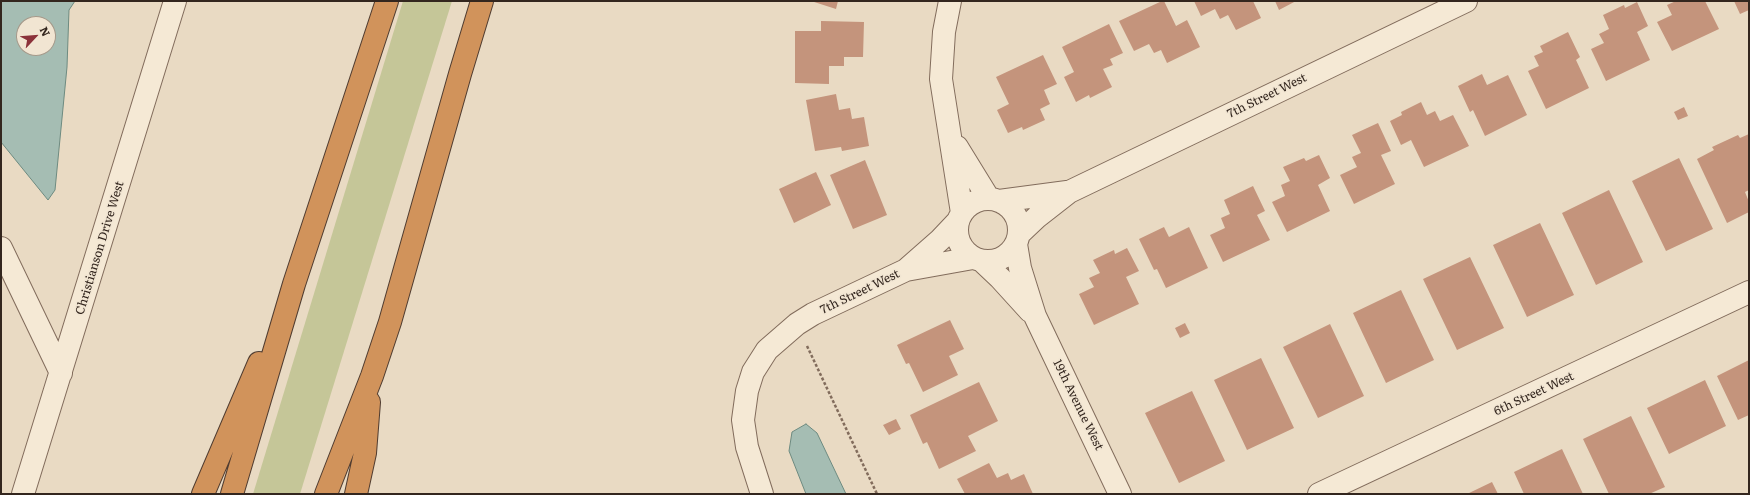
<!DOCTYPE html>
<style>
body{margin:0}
#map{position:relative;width:1750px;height:495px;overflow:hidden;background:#e9dac3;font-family:Literata,serif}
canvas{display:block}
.frame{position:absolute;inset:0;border:2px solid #33261e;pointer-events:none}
.north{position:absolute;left:16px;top:16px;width:40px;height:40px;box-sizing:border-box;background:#f1e5d2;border:1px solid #a5998a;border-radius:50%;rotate:64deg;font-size:11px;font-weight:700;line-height:16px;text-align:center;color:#33261e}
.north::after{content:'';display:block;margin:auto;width:14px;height:18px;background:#8b323a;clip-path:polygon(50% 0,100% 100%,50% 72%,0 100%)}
</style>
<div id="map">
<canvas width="1750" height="495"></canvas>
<div class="frame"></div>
<div class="north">N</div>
</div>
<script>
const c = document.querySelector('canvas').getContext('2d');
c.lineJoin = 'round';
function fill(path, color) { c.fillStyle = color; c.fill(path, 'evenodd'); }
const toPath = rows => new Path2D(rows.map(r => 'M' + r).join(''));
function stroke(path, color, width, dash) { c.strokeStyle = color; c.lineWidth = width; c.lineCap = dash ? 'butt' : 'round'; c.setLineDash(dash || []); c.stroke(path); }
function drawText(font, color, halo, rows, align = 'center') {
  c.font = font + ' Literata,serif'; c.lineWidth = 3; c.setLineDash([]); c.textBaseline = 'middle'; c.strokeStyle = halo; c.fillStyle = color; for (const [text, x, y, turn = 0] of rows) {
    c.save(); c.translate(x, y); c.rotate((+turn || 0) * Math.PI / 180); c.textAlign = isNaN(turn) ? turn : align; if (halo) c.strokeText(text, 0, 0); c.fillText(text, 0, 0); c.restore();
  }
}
fill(toPath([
 [403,1,452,1,300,494,253,494]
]), '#c5c698');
const water = toPath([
 [1,1,75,1,69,10,67,67,55,190,48,200,1,142,1,1],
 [24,24,48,24,48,48,24,48,24,24],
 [806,424,817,433,846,494,806,494,789,451,792,432,806,424]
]);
fill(water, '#a5bdb3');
stroke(water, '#6d8a80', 1);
fill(toPath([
 [811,1,838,1,836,9],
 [1162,1,1164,1,1176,26,1187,20,1200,47,1167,63,1161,50,1154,53,1149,44,1134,51,1119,21],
 [1194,1,1253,1,1261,18,1236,30,1228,15,1220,19,1215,9,1201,16],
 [1275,1,1296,1,1279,10],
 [1676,1,1705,1,1719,29,1672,51,1657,22,1672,15,1667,5],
 [1734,1,1749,1,1749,10,1740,14],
 [1637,2,1648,26,1637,32,1650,60,1606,81,1591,49,1604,43,1599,34,1609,29,1603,15,1624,5,1625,8],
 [821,21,864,22,863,57,844,57,844,66,829,66,829,84,795,83,795,31,821,31],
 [1109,24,1123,53,1110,59,1113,65,1103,69,1112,87,1090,98,1089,95,1076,102,1064,77,1074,72,1062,47],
 [1568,32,1580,57,1576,60,1589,88,1546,109,1528,71,1539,66,1534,56,1543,52,1540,46],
 [1043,55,1057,84,1044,90,1050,104,1040,109,1045,120,1023,130,1022,127,1008,133,997,110,1009,104,996,77],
 [1482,74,1487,85,1508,75,1527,115,1485,136,1473,110,1470,112,1458,86],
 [836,94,839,110,850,108,852,119,864,117,869,146,842,151,841,147,815,151,806,100],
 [1421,102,1427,115,1435,111,1440,121,1453,115,1469,146,1424,167,1411,140,1401,145,1390,121,1402,115,1401,112],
 [1684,107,1688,116,1678,120,1674,112],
 [1378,123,1391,151,1381,155,1395,184,1354,204,1340,175,1357,167,1352,157,1361,153,1352,135],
 [1749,134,1749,190,1745,192,1749,202,1749,212,1727,223,1697,159,1714,150,1712,147,1738,135,1740,138],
 [1319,155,1330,178,1318,185,1330,211,1287,232,1272,202,1285,196,1281,185,1290,181,1283,167,1304,158,1306,161],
 [1679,158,1713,229,1666,251,1632,181],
 [865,160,887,215,853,229,830,175],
 [816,172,831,205,794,223,779,189],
 [1253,186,1265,211,1257,215,1270,240,1223,262,1210,235,1225,228,1221,218,1230,214,1224,200],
 [1609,190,1643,262,1596,285,1562,213],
 [1540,223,1574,295,1527,317,1493,245],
 [1164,227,1169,237,1189,227,1208,268,1166,288,1157,269,1154,270,1139,239],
 [1127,248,1139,271,1126,277,1139,304,1094,325,1079,294,1094,287,1089,278,1100,273,1093,260,1114,250,1115,254],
 [1470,257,1504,328,1457,350,1423,279],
 [1401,290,1434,360,1386,383,1353,313],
 [950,320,964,349,949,356,958,375,923,392,909,363,906,364,897,345],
 [1185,323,1190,333,1180,338,1175,328],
 [1330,324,1364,396,1318,418,1283,347],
 [1261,358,1294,428,1247,450,1214,380],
 [1749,360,1749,415,1738,420,1717,376],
 [1705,380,1726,426,1669,454,1647,408],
 [979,382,998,421,968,436,976,451,939,469,927,442,923,444,910,415],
 [1192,391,1225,461,1179,483,1145,413],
 [1631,416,1665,487,1649,494,1609,494,1583,439],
 [896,419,901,429,889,435,883,425],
 [1562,449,1583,494,1524,494,1514,472],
 [989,463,997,478,1008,473,1011,480,1024,474,1033,494,965,494,957,479],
 [1492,482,1498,494,1467,494]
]), '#c4947c');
const minor = toPath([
 [950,1,944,32,941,79,962,213],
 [957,147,989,199],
 '957 230a31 31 0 1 1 62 0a31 31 0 1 1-62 0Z',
 [999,201,1067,192],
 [1019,234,1037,217,1069,192,1466,1],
 [1016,244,1020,268,1035,316,1120,494],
 [1,248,61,373],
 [982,261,1000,278,1030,311],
 [907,269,940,240,957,222],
 [23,494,175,1],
 [762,494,747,447,743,420,747,391,753,372,767,350,797,324,813,314,906,270,973,258],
 [1319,494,1749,292]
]);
const highway = toPath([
 [203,494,259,363],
 [232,494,294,284,387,1],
 [326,494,372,376,390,322,460,74,482,1],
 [356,494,365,453,369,402]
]);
stroke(minor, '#826c5c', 24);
stroke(highway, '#503c30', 24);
stroke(toPath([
 [807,346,877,494]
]), '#826c5c', 2.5, [3, 2]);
stroke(minor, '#f5e9d5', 22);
stroke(highway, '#d1935b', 22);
drawText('12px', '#33261e', '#f1e5d2', [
 ["7th Street West",1267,96,-26],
 ["Christianson Drive West",100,248,-73],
 ["7th Street West",860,292,-26],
 ["6th Street West",1534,394,-25],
 ["19th Avenue West",1078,405,64]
]);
</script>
